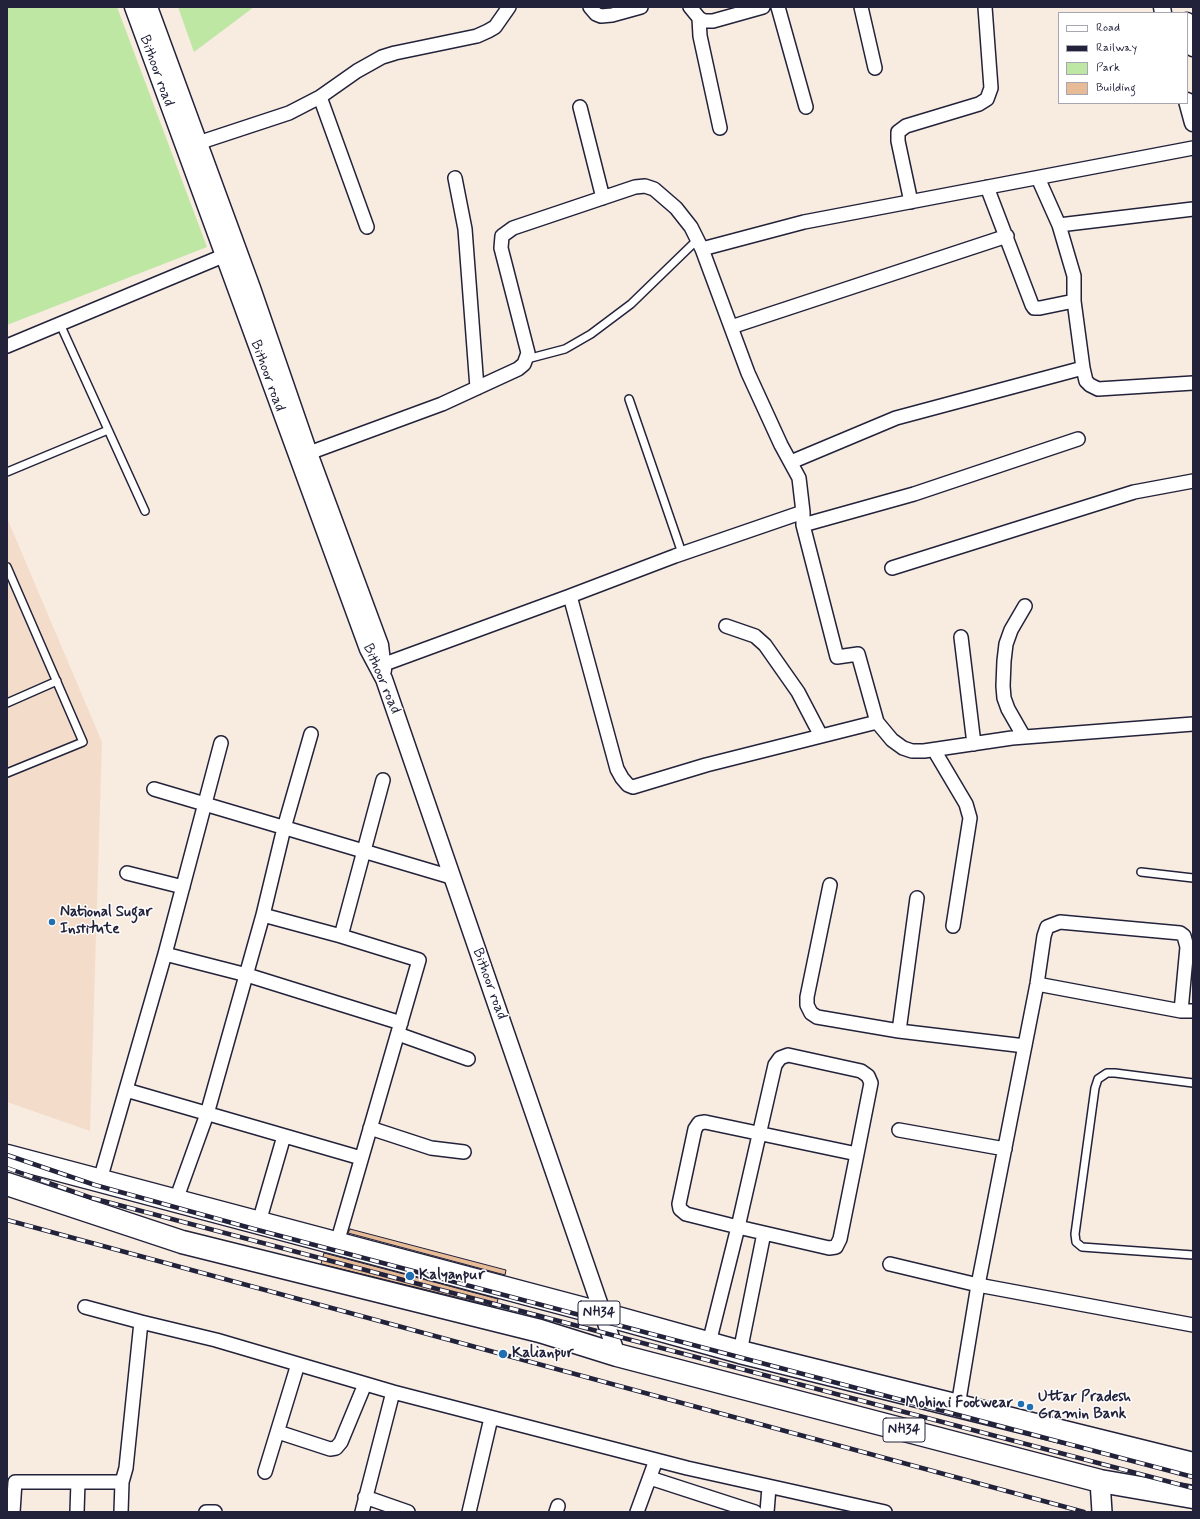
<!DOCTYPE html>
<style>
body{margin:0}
#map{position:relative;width:1200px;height:1519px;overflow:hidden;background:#f8ebe0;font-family:Mynerve,sans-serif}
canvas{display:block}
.frame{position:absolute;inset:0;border:8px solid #22223b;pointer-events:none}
.legend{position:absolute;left:1058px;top:12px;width:130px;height:92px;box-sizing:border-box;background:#fff;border:1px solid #a7a7b1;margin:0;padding:5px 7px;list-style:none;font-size:12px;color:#22223b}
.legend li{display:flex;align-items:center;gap:8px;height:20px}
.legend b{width:20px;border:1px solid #a7a7b1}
</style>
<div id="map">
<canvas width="1200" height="1519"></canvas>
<div class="frame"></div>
<ul class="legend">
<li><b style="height:5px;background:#fff"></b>Road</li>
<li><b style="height:5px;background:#22223b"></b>Railway</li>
<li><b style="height:11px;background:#bde7a3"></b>Park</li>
<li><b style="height:11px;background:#e6bb96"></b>Building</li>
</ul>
</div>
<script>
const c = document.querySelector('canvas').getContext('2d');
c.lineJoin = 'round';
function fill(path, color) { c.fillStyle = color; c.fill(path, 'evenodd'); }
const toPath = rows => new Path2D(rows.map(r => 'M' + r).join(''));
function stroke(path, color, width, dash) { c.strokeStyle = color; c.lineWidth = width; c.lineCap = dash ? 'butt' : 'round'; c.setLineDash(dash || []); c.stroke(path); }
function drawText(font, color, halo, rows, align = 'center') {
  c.font = font + ' Mynerve,sans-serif'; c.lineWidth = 3; c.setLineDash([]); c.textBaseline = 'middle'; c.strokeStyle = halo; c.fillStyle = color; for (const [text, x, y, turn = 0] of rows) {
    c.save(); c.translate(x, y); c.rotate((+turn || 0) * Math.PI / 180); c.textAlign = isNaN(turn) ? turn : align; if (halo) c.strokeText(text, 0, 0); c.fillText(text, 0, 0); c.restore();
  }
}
fill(toPath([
 [7,518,102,742,90,1131,7,1102]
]), '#f3ddca');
fill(toPath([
 [7,7,117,7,207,247,7,325],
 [178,7,254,7,194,52]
]), '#bde7a3');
const building = toPath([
 [350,1229,506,1270,505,1275,348,1233,350,1229],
 [324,1253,498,1299,496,1307,321,1264,324,1253]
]);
fill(building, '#e6bb96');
stroke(building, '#22223b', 1);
const service = toPath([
 [60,324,145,511],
 [527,359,565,349,591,334,631,304,697,240],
 [629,399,682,553],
 [7,472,108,430],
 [7,567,83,742,7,773],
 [7,703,57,681],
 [1141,872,1193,878],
 [1193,1083,1115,1073,1107,1073,1098,1079,1095,1088,1075,1234,1076,1242,1082,1247,1193,1255]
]);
const minor = toPath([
 [590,7,596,14,601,16,612,15,641,7],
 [690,7,699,18,704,21,713,21,763,7],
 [778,7,806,107],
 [861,7,875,68],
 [699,18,700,36,720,128],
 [320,97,367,227],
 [580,107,603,198],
 [198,143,289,113,320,97,357,71,382,57,395,53,477,36,488,31,495,27,509,7],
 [455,178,465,229,477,388],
 [987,187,1032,305,1034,308,1040,308,1074,301],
 [911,202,898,141,898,132,906,126,979,104,987,99,991,88,985,7],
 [1059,225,1193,209],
 [702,249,804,222,1193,148],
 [731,327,1007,236],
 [7,346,223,256],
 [1083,368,1086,381,1090,385,1098,389,1193,383],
 [309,453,442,404,518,369,524,364,528,353,501,248,502,236,513,228,635,187,645,186,654,189,676,208,691,227,702,249,748,373,781,445,799,478,803,512],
 [791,462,896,418,1083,368,1074,301,1074,276,1059,225,1038,178],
 [803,525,914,494,1078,439],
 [892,568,1134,492,1193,481],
 [570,596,675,556,803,512,803,525,837,657,858,654,877,722,892,740,903,748,912,751,924,751,1012,738,1193,724],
 [726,626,755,636,765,645,798,692,821,736],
 [961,637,974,744],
 [382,665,570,596,617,769,622,778,628,785,633,787,706,765,877,722],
 [1024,737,1008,709,1004,698,1003,686,1004,661,1006,644,1011,630,1025,606],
 [934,750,966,804,970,818,953,926],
 [154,789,451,877],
 [127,873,183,887],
 [830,885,807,997,807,1005,811,1013,817,1017,899,1031,1025,1046],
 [263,915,284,828,311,734],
 [341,936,383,780],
 [165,954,247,975,401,1023],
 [1037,984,1181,1011,1193,1011],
 [899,1031,917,898],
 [398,1034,468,1059],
 [126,1090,361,1158],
 [705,1122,857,1154,840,1239,836,1247,829,1248,738,1227,686,1214,680,1209,679,1204,695,1129,699,1123,705,1122],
 [370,1128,431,1148,464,1152],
 [899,1130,1005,1149],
 [100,1180,165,954,221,743],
 [176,1200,207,1114,263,915,341,936,419,960,337,1243],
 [259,1222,284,1136],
 [890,1264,978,1285,1193,1325],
 [85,1307,141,1322],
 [709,1343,738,1227,775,1065,780,1058,788,1055,861,1071,868,1076,871,1083,857,1154],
 [740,1352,764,1233],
 [958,1406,978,1285,1037,984,1044,936,1047,927,1060,922,1180,933,1184,936,1187,947,1181,1011],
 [278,1432,330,1449,336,1448,341,1442,365,1384],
 [265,1472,298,1364],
 [650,1478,755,1512],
 [365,1497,408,1512],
 [13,1512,15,1482,122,1482],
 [77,1512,78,1482],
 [121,1512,122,1482,126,1468,141,1322,216,1340,393,1392,687,1468,885,1512],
 [206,1512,215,1512],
 [362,1512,393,1392],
 [469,1512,491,1418],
 [556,1512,558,1506],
 [637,1512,656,1460],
 [767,1512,769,1487]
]);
const tertiary = toPath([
 [133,7,368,649,384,679,617,1355],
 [149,7,252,288,309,453,380,645,383,670],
 [1162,7,1163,13],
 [1187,21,1193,48],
 [1187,101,1193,123]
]);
const secondary = toPath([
 [1100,1481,1102,1512]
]);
const trunk = toPath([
 [7,1156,603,1314,740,1352,1193,1464],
 [7,1184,182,1242,540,1331,617,1355,1100,1481,1193,1497]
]);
stroke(service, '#22223b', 10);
stroke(minor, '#22223b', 16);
stroke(tertiary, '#22223b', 19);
stroke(secondary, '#22223b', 22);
stroke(trunk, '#22223b', 25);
stroke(service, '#fff', 7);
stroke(minor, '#fff', 13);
stroke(tertiary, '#fff', 16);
stroke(secondary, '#fff', 19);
stroke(trunk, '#fff', 22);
const rail = toPath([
 [7,1155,95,1185,254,1229,1193,1477],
 [7,1168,92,1198,1193,1488],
 [7,1220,1084,1512]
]);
stroke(rail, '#22223b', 4.5);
stroke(rail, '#fff', 3, [9]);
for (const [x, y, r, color] of [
 [52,922,4,"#1f6fb2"],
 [410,1276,5,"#1f6fb2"],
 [503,1354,5,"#1f6fb2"],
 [1021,1404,4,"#1f6fb2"],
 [1030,1407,4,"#1f6fb2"]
]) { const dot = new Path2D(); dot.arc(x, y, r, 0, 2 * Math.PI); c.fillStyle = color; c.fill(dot); stroke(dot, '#fff', 1.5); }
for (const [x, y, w] of [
 [599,1313,42],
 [904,1430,42]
]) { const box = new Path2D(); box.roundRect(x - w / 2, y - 12, w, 24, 3); c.fillStyle = '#fff'; c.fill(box); stroke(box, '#22223b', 1); }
drawText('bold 14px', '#22223b', null, [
 ["NH34",599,1313],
 ["NH34",904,1430]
]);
drawText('15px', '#22223b', '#fff', [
 ["Bithoor road",156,71,70],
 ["Bithoor road",267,376,70],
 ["Bithoor road",381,679,67],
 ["Bithoor road",489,984,70]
]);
drawText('bold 15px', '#22223b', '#fff', [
 ["National Sugar",60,913],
 ["Institute",60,930],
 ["Kalyanpur",419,1276],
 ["Kalianpur",512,1354],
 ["Uttar Pradesh",1038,1398],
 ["Gramin Bank",1038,1415],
 ["Mohini Footwear",1013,1404,"right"]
], 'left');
</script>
